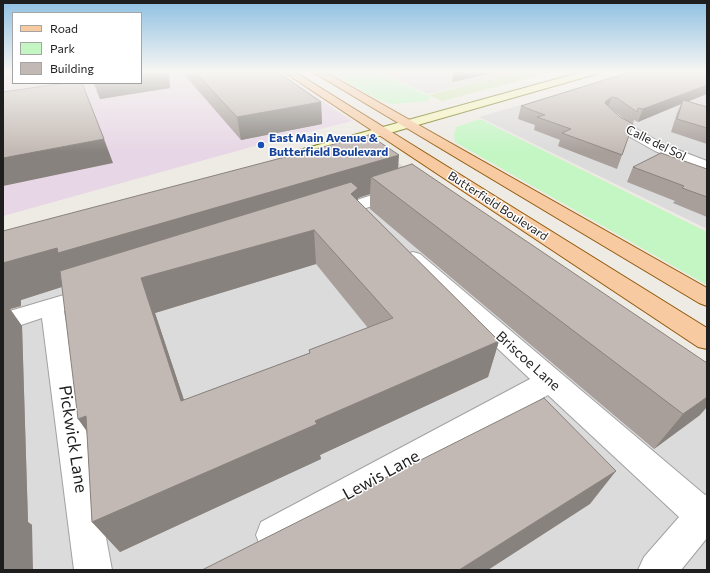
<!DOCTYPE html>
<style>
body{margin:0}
#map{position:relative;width:710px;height:573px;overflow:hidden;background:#eeeae4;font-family:Commissioner,sans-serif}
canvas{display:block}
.frame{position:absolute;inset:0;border:4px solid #1e1e1e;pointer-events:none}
.legend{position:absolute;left:12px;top:12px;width:130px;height:72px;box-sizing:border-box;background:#fff;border:1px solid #a5a5a5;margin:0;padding:5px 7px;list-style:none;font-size:12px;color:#1e1e1e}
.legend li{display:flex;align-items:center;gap:8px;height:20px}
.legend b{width:20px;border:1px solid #a5a5a5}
</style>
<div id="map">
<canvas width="710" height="573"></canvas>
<div class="frame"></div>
<ul class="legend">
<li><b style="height:5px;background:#f7caa1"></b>Road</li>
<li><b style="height:11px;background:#c3f6c3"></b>Park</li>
<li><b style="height:11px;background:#c3b9b4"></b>Building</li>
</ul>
</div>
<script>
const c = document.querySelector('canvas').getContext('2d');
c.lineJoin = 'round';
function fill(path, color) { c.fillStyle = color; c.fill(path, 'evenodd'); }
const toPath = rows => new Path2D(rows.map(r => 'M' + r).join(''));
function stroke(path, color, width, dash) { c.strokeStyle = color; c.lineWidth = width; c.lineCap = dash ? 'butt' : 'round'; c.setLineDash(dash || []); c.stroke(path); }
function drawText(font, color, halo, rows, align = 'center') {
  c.font = font + ' Commissioner,sans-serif'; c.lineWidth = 3; c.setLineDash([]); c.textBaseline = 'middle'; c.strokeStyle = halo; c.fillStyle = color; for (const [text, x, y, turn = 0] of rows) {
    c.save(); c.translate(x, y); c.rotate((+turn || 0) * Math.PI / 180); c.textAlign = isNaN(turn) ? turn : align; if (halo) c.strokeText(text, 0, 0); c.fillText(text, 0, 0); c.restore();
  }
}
fill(toPath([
 [380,72,518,72,428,94],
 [633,72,707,72,707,229,479,117],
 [391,158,707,365,707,570,3,570,3,261]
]), '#dcdbdb');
fill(toPath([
 [3,72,13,72,13,83,141,83,141,72,279,72,352,121,269,142,3,216]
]), '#e7d6e5');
fill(toPath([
 [520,72,552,72,442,101,429,95]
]), '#cde6ac');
fill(toPath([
 [329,72,378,72,431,97,428,101,392,104,377,99],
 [480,119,707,232,707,285,455,142,454,134,456,127]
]), '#c3f6c3');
const street = toPath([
 [608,110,612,111,626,123,665,145,707,161,707,171,655,151,616,129,602,114,608,110],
 [399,186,405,187,407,191,405,195,333,219,327,218,324,214,327,210,399,186],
 [413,252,420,254,705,495,707,494,707,538,681,570,638,570,644,557,679,517,548,395,287,548,274,553,261,548,256,535,261,522,530,379,406,262,403,258,406,254,413,252],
 [91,287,99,289,102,294,99,299,64,311,112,570,74,570,42,318,3,331,3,313,91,287]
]);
const secondary = toPath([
 [582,72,597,72,596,74,306,157,296,157,294,154,296,151,582,72]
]);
const primary = toPath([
 [284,72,295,72,707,328,707,349,698,347,284,72],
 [313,72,325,72,707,288,707,306,699,303,313,72]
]);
stroke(street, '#a2a2a2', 2);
stroke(secondary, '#6c6f0a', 2);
stroke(primary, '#905708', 2);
fill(street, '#fff');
fill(secondary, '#f6f4ba');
fill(primary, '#f7caa1');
fill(toPath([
 [182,72,278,72,321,102,322,124,241,140],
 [630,72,688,102,707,107,707,144,671,132,677,113,681,104,638,122,634,120,622,155,617,169,558,146,560,140,534,130,535,125,518,119,521,106],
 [612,110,613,110,628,122,620,117],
 [93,83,141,83,170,88,100,99],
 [633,167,707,169,707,217,673,203,675,201,627,182],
 [398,168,700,415,654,449,370,209,370,194,358,198,358,201,499,341,488,377,320,455,321,459,120,552,92,522,87,432,62,287,21,300,21,306,10,309,22,326,28,522,32,525,3,570,3,231],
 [316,264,368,328,309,350,309,353,184,400,155,313]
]), '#a89f9b');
fill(toPath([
 [148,72,169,72,170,88,100,99,95,83,141,83,141,73],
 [454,72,498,72,452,82],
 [707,85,707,94,682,104,683,100,681,104,638,122,643,109],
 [612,97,607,109,601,113,606,101],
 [321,102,322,124,241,140,237,117],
 [104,139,113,163,3,186,3,158],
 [399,155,397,185,371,177,370,194,358,198,358,220,351,200,74,283,21,300,21,306,10,309,22,326,28,522,32,525,33,570,3,570,3,263,57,248],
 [314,230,316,264,155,313,196,436,181,401,141,278],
 [499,341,488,377,320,455,321,459,120,552,92,522,315,421],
 [707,397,707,407,700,415,654,449,683,414],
 [86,416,103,454,78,419],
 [616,471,590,504,488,570,459,570]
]), '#88827e');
const building = toPath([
 [195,72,278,72,321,102,237,117,195,72],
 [630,72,707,72,707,85,643,109,638,108,637,112,617,98,612,97,606,101,605,103,620,117,633,124,622,155,562,133,571,129,537,117,545,115,521,106,630,72],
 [66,83,82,83,104,139,3,158,3,92,66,83],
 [683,100,707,107,707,128,677,119,683,100],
 [369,135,399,155,58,253,57,248,3,263,3,231,369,135],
 [661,153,707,169,707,197,682,188,684,186,633,167,661,153],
 [412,164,707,363,707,397,683,414,371,177,412,164],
 [351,182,358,188,351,194,499,341,315,421,317,424,92,522,86,416,78,419,60,271,351,182],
 [314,230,393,318,309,350,310,353,181,401,141,278,314,230],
 [544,398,616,471,459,570,202,570,544,398]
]);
fill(building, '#c3b9b4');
stroke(building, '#88827e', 1);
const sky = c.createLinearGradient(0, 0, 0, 152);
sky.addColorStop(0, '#8ec0e2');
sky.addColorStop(0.47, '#f7f6f3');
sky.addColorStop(1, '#f7f6f300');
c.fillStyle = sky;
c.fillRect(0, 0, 710, 152);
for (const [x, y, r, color] of [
 [261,145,4,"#1a4fb4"]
]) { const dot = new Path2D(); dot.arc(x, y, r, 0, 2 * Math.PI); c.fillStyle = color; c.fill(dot); stroke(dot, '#fff', 1.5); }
drawText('bold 12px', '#164399', '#fff', [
 ["East Main Avenue &",269,138],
 ["Butterfield Boulevard",269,152]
], 'left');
drawText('12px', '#1e1e1e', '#fff', [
 ["Calle del Sol",656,143,26],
 ["Butterfield Boulevard",498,206,33]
]);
drawText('14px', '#1e1e1e', '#fff', [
 ["Briscoe Lane",528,361,42]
]);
drawText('17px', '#1e1e1e', '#fff', [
 ["Pickwick Lane",73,439,81],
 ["Lewis Lane",381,475,-29]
]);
</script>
